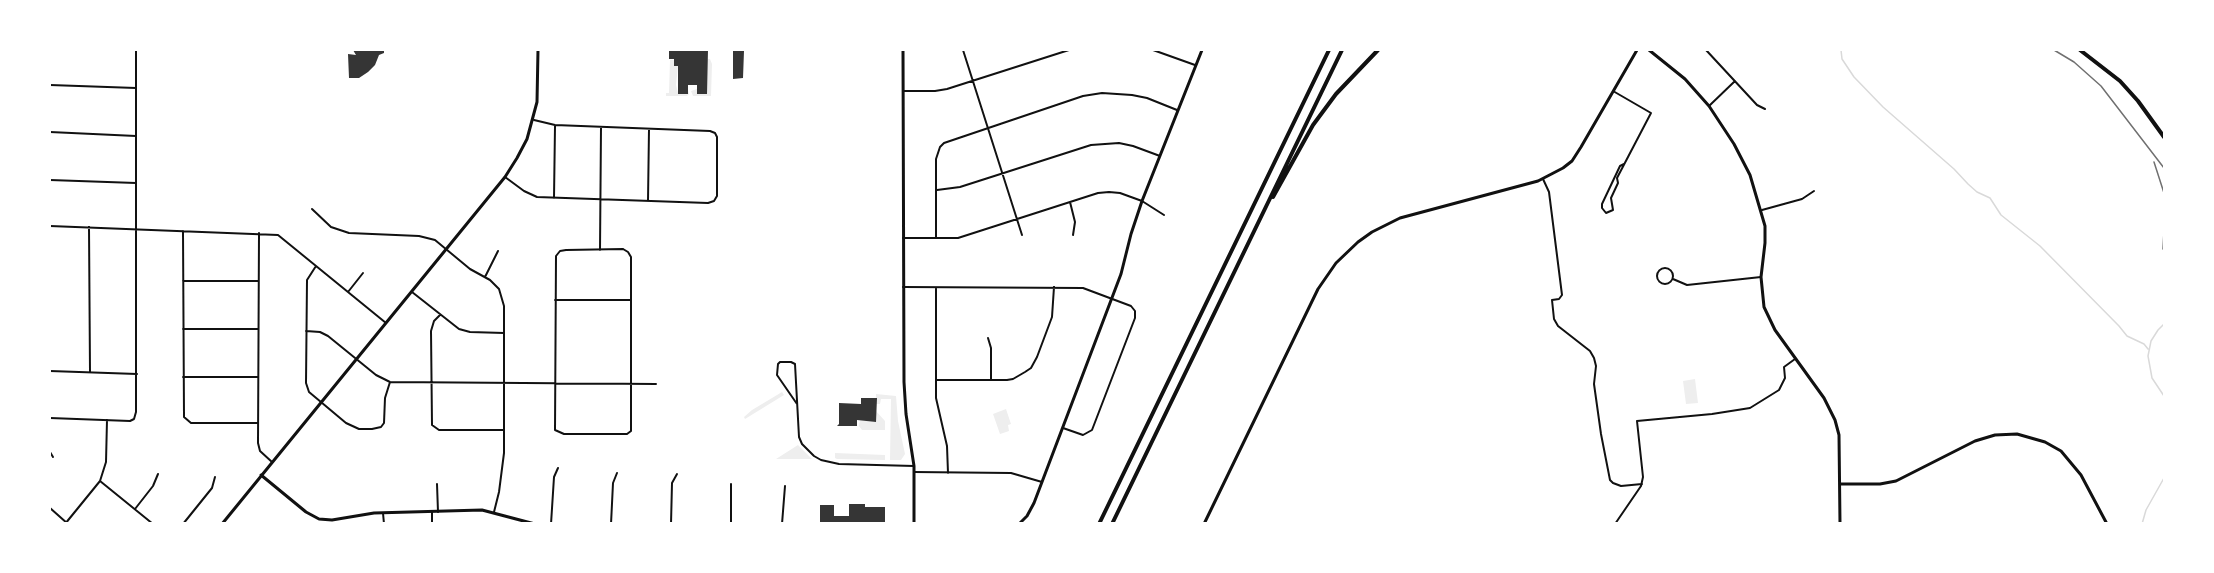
<!DOCTYPE html>
<style>
body{margin:0}
#map{position:relative;width:2214px;height:573px;overflow:hidden;background:#fff;font-family:"Roboto Condensed",sans-serif}
canvas{display:block}
.frame{position:absolute;inset:0;border:51px solid #fff;pointer-events:none}
</style>
<div id="map">
<canvas width="2214" height="573"></canvas>
<div class="frame"></div>
</div>
<script>
const c = document.querySelector('canvas').getContext('2d');
c.lineJoin = 'round';
function fill(path, color) { c.fillStyle = color; c.fill(path, 'evenodd'); }
const toPath = rows => new Path2D(rows.map(r => 'M' + r).join(''));
function stroke(path, color, width, dash) { c.strokeStyle = color; c.lineWidth = width; c.lineCap = dash ? 'butt' : 'round'; c.setLineDash(dash || []); c.stroke(path); }
fill(toPath([
 [707,59,710,59,712,64,711,96,693,96,691,91,697,89,697,94,707,94],
 [670,60,674,60,674,66,678,66,676,85,678,93,687,94,688,89,689,94,687,96,666,96,666,93,669,93],
 [1695,379,1698,403,1686,404,1683,381],
 [782,392,784,395,745,419,744,417,752,410],
 [876,394,896,396,898,421,905,454,901,460,890,460,891,399,881,399,880,404,876,404],
 [1006,409,1011,424,1008,425,1009,431,1000,434,993,414],
 [876,411,885,421,885,430,862,430,859,426,860,420,876,422],
 [798,445,812,459,776,459],
 [835,453,885,455,885,460,837,459,835,458]
]), '#eee');
stroke(toPath([
 [1841,50,1842,59,1854,77,1883,107,1954,169,1968,184,1977,192,1990,198,2001,215,2040,246,2119,326,2127,336,2144,344,2148,349],
 [2164,324,2158,330,2151,341,2148,356,2152,378,2164,396],
 [2142,524,2146,510,2164,478]
]), '#d9d9d9', 1.5);
fill(toPath([
 [353,50,384,50,384,53,379,55,375,65,368,72,359,78,349,78,348,54,356,55],
 [669,50,708,50,707,94,697,94,697,85,688,85,688,94,678,94,678,66,674,66,674,59,669,59],
 [733,50,744,51,743,78,733,79],
 [861,398,877,398,876,422,857,420,857,426,837,426,839,424,839,403,861,404],
 [849,504,865,504,865,507,885,507,885,524,820,524,820,505,834,505,834,516,849,516]
]), '#353535');
stroke(toPath([
 [963,50,1022,235],
 [1153,50,1195,65],
 [1706,50,1757,105,1765,109],
 [50,85,136,88],
 [903,91,935,91,947,89,1069,50],
 [1613,91,1651,113,1617,178,1618,183,1611,198,1613,210,1606,213,1602,208,1602,204,1620,166,1624,164],
 [1709,106,1735,81],
 [50,132,136,136],
 [505,177,524,191,537,197,708,203,714,201,717,196,717,137,715,133,710,131,555,125,534,120],
 [1543,179,1549,192,1562,295,1559,299,1552,300,1554,319,1558,326,1590,351,1594,358,1596,366,1594,384,1601,434,1610,480,1613,483,1621,486,1642,484],
 [50,180,136,183],
 [937,190,960,187,1091,145,1119,143,1133,146,1160,156],
 [554,198,555,126],
 [648,201,649,129],
 [1070,202,1075,222,1073,235],
 [312,209,331,227,349,233,419,236,435,240,470,269,490,280,499,289,504,306,504,453,499,492,494,512],
 [1762,210,1802,199,1814,191],
 [50,226,278,235,386,323],
 [89,227,90,372],
 [183,231,184,417,191,423,258,423],
 [259,233,258,443,260,451,272,462],
 [903,238,958,238,1098,193,1109,192,1120,193,1142,201,1164,215],
 [936,238,936,159,940,147,944,143,1083,96,1102,93,1132,95,1147,98,1177,110],
 [623,249,628,252,631,257,631,431,627,434,564,434,555,430,556,256,560,251,566,250,623,249],
 [600,250,601,127],
 [316,266,307,280,306,383,309,392,346,423,359,429,372,429,381,427,384,423,385,398,390,382],
 '1657 276a8 8 0 1 1 16 0a8 8 0 1 1-16 0Z',
 [485,277,498,251],
 [1673,279,1687,285,1761,277],
 [183,281,258,281],
 [903,287,1083,288,1131,306,1135,311,1135,318,1092,430,1083,435,1063,428],
 [936,288,936,398,947,446,948,473],
 [348,292,363,273],
 [412,292,459,329,470,332,504,333],
 [555,300,630,300],
 [440,315,434,321,431,331,432,425,439,430,504,430],
 [183,329,258,329],
 [306,331,320,332,328,336,376,375,390,382,656,384],
 [988,338,991,348,991,380],
 [50,371,137,374],
 [183,377,258,377],
 [936,380,1007,380,1013,379,1025,372,1031,368,1037,357,1052,317,1054,287],
 [797,404,777,375,778,364,780,362,791,362,795,364,799,437,802,444,814,456,821,460,839,464,914,466],
 [50,418,130,421,134,419,136,412,136,50],
 [50,452,53,457],
 [914,472,1011,473,1042,482],
 [100,481,153,524],
 [437,484,438,512],
 [731,484,731,524],
 [50,508,68,524],
 [135,509,153,486,158,474],
 [432,512,432,524],
 [383,513,384,524],
 [65,524,100,481,106,462,107,420],
 [183,524,212,488,215,477],
 [551,524,554,477,558,468],
 [611,524,613,483,617,473],
 [671,524,672,483,677,474],
 [782,524,785,486],
 [1615,524,1641,486,1643,477,1637,421,1712,414,1750,408,1779,390,1785,378,1784,367,1795,359]
]), '#111', 2);
stroke(toPath([
 [261,475,306,512,319,519,332,520,374,513,482,510,535,524],
 [222,524,505,177,517,158,527,139,537,102,538,50],
 [1019,524,1027,516,1034,503,1121,274,1131,234,1142,201,1202,50]
]), '#111', 3);
stroke(toPath([
 [903,50,904,382,906,414,914,466,914,524],
 [1649,50,1685,79,1709,106,1734,144,1750,175,1765,226,1765,243,1761,277,1764,307,1775,330,1824,398,1835,420,1839,435,1840,524],
 [1840,484,1880,484,1896,481,1975,441,1995,435,2017,434,2045,442,2061,451,2081,475,2107,524],
 [1204,524,1318,289,1336,263,1358,242,1372,232,1400,218,1538,181,1563,168,1572,161,1581,147,1637,50]
]), '#111', 3);
stroke(toPath([
 [2080,50,2120,81,2138,101,2164,137]
]), '#111', 4);
stroke(toPath([
 [1273,197,1313,125,1336,94,1378,50],
 [1099,524,1329,50],
 [1112,524,1342,50]
]), '#111', 4);
stroke(toPath([
 [2054,50,2074,62,2101,86,2164,168],
 [2154,162,2164,193],
 [2163,249,2164,231]
]), '#707070', 1.5);
</script>
